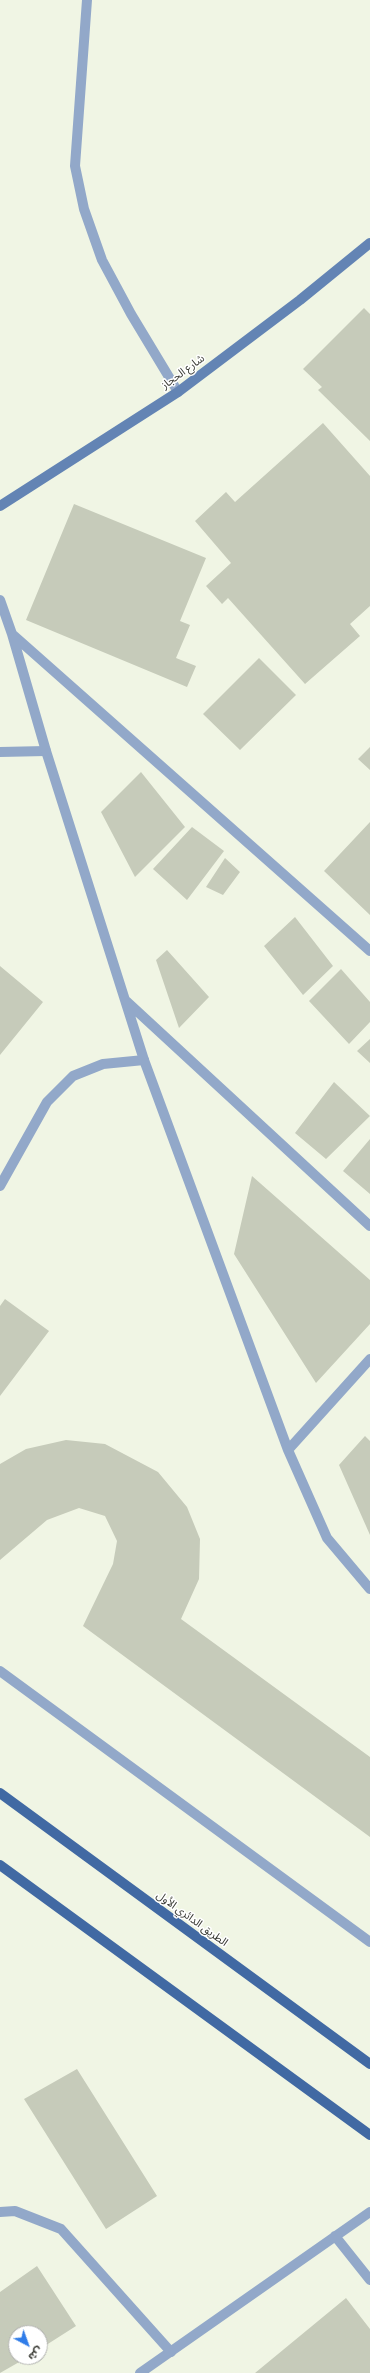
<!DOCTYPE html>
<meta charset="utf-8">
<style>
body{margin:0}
#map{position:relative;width:370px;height:2373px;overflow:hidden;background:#f0f5e4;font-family:Bitter,"Noto Sans Arabic",serif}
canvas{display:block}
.north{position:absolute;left:8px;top:2325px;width:40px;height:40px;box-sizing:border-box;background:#fff;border:1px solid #afb0ad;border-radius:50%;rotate:139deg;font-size:11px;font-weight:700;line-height:16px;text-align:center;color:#383933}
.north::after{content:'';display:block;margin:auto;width:14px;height:18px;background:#307de9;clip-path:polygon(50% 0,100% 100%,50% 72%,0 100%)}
</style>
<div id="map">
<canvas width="370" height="2373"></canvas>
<div class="north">ش</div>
</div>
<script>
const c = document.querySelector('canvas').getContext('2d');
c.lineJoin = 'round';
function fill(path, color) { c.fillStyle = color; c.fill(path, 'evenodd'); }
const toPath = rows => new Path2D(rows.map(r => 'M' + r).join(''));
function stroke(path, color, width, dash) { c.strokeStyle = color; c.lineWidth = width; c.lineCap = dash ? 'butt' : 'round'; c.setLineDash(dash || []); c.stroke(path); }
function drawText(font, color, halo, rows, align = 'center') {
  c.font = font + ' Bitter,"Noto Sans Arabic",serif'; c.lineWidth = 3; c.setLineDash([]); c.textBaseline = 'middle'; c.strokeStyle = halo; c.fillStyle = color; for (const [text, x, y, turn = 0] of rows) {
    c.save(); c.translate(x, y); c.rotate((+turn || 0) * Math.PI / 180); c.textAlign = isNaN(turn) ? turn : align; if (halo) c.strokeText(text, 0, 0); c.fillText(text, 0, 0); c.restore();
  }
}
fill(toPath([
 [364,308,370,314,370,441,318,390,322,387,303,369],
 [323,423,370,476,370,606,350,624,360,636,305,684,228,598,222,604,206,586,231,563,195,521,226,492,235,502],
 [74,504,206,558,180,621,190,625,176,658,196,666,187,687,26,620],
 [259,658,296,695,240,750,203,714],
 [370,747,370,770,358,759],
 [141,772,185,827,135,877,101,812],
 [370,822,370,915,324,871],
 [192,827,224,851,187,900,153,869],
 [225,858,240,872,223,895,206,887],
 [295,917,333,966,303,995,264,946],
 [167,950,209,997,179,1028,156,960],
 [0,966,43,1002,0,1055],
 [341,969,370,1002,370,1022,349,1044,309,1001],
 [370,1039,370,1063,357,1051],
 [334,1082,370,1116,326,1159,295,1133],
 [370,1139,370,1194,343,1171],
 [252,1176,370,1280,370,1324,316,1383,234,1254],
 [5,1299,49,1331,0,1396,0,1306],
 [365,1436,370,1441,370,1535,339,1465],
 [66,1440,105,1444,158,1472,187,1507,200,1539,199,1579,181,1619,370,1757,370,1837,83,1626,113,1564,117,1541,105,1516,79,1508,47,1520,0,1560,0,1464,26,1449],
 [77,2069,157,2196,106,2229,24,2099],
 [37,2266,76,2326,40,2349,40,2333,16,2333,16,2357,28,2357,0,2373,0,2292],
 [346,2298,370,2329,370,2373,255,2373]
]), '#c6cbba');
stroke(toPath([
 [0,752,46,751],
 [0,1186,47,1102,73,1076,103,1064,144,1060],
 [0,1671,370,1942],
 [0,2212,15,2211,61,2229,171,2352]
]), '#92a8c9', 10);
stroke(toPath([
 [0,600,12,634,46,751,144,1060,288,1450,327,1538,370,1589],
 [12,634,370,951],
 [125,1000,370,1226],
 [288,1450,370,1359],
 [335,2236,370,2280],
 [140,2373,370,2212]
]), '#92a8c9', 10);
stroke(toPath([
 [87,0,75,166,84,209,102,260,131,314,178,392]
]), '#92a8c9', 10);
stroke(toPath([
 [0,506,178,392,300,300,370,243]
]), '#6384b4', 10);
stroke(toPath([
 [0,1793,370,2064],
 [0,1865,370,2135]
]), '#4169a3', 10);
drawText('11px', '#383933', '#fff', [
 ["شارع الحجاز",183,372,-36],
 ["الطريق الدائري الأول",192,1919,36]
]);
</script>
